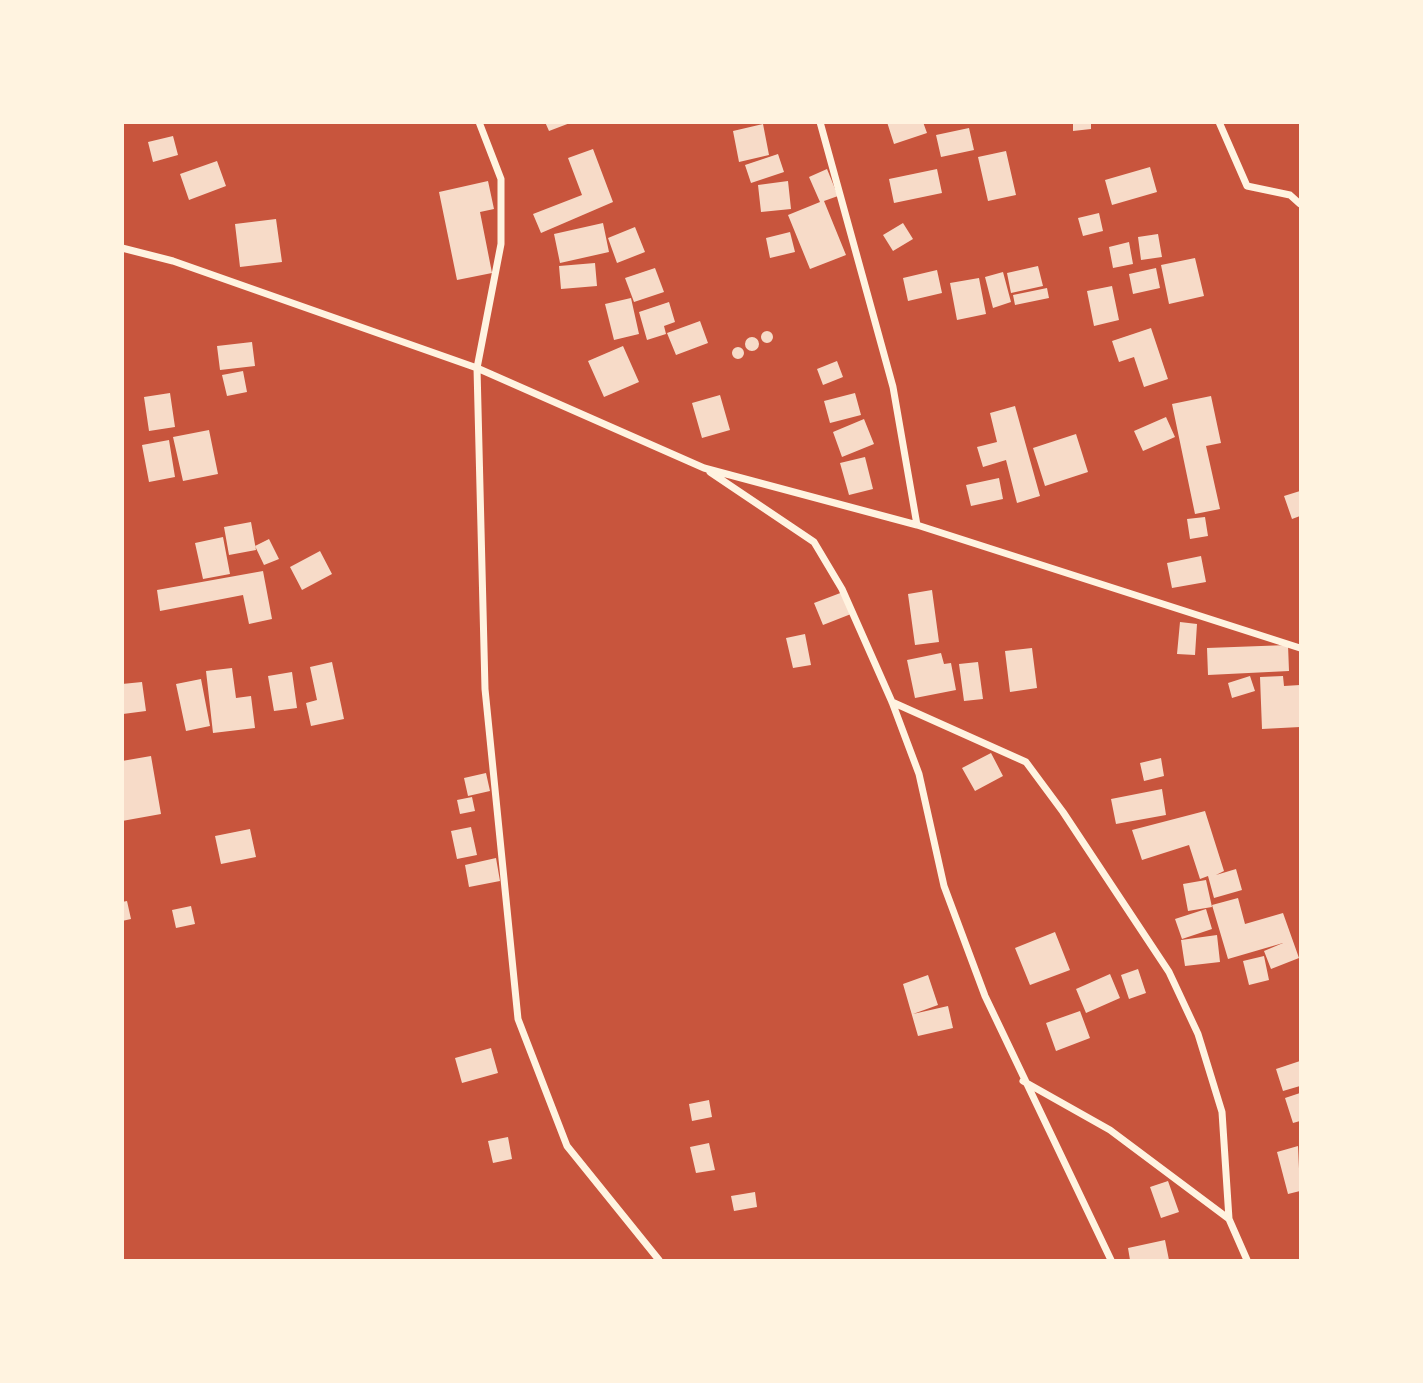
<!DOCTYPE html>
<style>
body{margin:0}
#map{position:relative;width:1423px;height:1383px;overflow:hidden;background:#c8553d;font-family:Lora,serif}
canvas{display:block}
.frame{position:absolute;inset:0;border:124px solid #fff3e0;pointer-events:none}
</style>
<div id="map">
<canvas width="1423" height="1383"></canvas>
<div class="frame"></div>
</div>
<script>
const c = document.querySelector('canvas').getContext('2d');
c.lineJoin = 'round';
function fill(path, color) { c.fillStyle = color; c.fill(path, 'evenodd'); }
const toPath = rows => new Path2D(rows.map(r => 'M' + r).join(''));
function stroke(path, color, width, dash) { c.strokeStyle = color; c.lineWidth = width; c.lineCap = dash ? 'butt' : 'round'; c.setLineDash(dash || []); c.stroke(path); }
fill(toPath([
 [545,122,570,122,570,123,549,131],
 [887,122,923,122,927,133,894,144],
 [1073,122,1091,122,1091,129,1073,131],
 [763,124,769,155,739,162,733,131],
 [969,128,974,150,941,157,936,135],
 [173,136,178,155,153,162,148,142],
 [593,149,613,202,541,233,533,214,582,195,568,158],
 [1006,151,1016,195,988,201,978,157],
 [778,154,784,172,751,183,745,165],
 [217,161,226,186,189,200,180,174],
 [1150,167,1157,192,1112,205,1105,180],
 [827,169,838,196,824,201,846,255,810,269,788,215,820,202,809,177],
 [937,169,942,193,894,203,889,179],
 [488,181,494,209,480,212,492,273,457,280,439,192],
 [788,181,791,209,761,212,758,185],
 [1099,213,1103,231,1083,236,1078,218],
 [276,219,282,262,240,267,235,224],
 [603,223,609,252,560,263,554,234],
 [903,223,913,239,893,251,883,235],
 [635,227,645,252,617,263,608,238],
 [790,232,795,252,770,258,766,238],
 [1158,234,1162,257,1141,260,1138,237],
 [1129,242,1133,264,1113,268,1109,247],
 [1195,258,1204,296,1169,304,1161,265],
 [595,263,597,286,561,289,559,266],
 [1038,266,1043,286,1011,293,1007,273],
 [655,268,664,292,634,302,625,278],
 [1156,268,1160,288,1133,294,1129,274],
 [937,270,942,293,908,301,903,278],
 [1003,272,1011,302,993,308,985,277],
 [979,278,986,314,957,320,950,283],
 [1112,286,1119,320,1094,326,1087,291],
 [1047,288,1049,298,1015,305,1013,295],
 [631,298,639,334,614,340,605,304],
 [669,302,675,322,664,326,666,334,647,340,639,312],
 [700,321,708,343,676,355,667,333],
 [1151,328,1168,379,1144,387,1134,357,1119,362,1112,341],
 '761 337a6 6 0 1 1 12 0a6 6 0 1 1-12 0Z',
 '745 344a7 7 0 1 1 14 0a7 7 0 1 1-14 0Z',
 [252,342,255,366,220,370,217,346],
 [623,346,639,382,604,397,588,361],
 '732 353a6 6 0 1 1 12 0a6 6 0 1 1-12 0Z',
 [837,361,843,377,823,385,817,369],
 [243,371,247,392,227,396,222,375],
 [170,393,175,427,149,431,144,397],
 [855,393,861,415,830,423,824,401],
 [720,395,730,430,702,438,692,403],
 [1211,396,1221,443,1206,446,1220,509,1195,514,1172,404],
 [1015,406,1040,496,1017,503,1006,460,983,467,977,447,997,442,990,413],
 [1166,417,1175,437,1143,451,1134,431],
 [864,419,874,444,842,457,833,432],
 [209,430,218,474,183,481,173,437],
 [1076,434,1088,472,1045,486,1033,448],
 [169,440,175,477,149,482,142,445],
 [865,457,873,489,849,495,840,463],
 [999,478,1003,499,971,506,966,485],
 [1300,491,1300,516,1292,519,1284,496],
 [1205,517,1208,536,1190,539,1187,519],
 [251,522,256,550,229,555,224,527],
 [223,537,230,574,203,579,195,543],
 [269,539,279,559,264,565,255,546],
 [320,551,332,574,302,590,290,567],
 [1201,556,1206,582,1172,588,1167,563],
 [263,571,272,619,249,624,243,595,160,611,157,590],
 [932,590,939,642,915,645,908,594],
 [843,592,851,614,823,625,814,603],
 [1180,622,1197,624,1195,655,1177,654],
 [805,634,811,665,793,668,786,638],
 [1288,645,1289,671,1208,675,1207,648],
 [1032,648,1037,688,1010,692,1005,651],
 [941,653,944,664,951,663,956,690,915,698,907,660],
 [332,662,344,719,311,726,306,703,317,700,310,667],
 [978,662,983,699,964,701,959,664],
 [232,668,236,698,251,696,255,728,213,733,206,671],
 [292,672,297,708,274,711,268,676],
 [1250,676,1255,691,1232,698,1228,683],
 [1283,676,1284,686,1300,685,1300,727,1262,729,1260,677],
 [201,679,210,726,186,731,176,684],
 [142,682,146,711,123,714,122,684],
 [991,753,1003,776,975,791,962,768],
 [151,756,161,814,122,821,122,761],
 [1161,758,1164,776,1144,781,1140,763],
 [486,773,490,791,468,796,464,778],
 [1162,789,1166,815,1116,824,1111,799],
 [472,797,475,811,460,814,457,800],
 [1205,811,1224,871,1216,875,1236,869,1242,890,1214,898,1208,876,1200,879,1189,845,1142,860,1132,830],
 [471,827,477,855,457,859,451,831],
 [250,829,256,857,221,864,215,836],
 [496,858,500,881,469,887,465,865],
 [1206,880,1212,907,1188,911,1183,884],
 [1238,898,1245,924,1283,913,1299,958,1271,969,1264,951,1283,943,1228,959,1212,905],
 [127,901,131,919,122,921,122,902],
 [191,906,195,924,176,928,172,910],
 [1206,909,1212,929,1182,939,1175,919],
 [1055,932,1070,970,1030,985,1015,948],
 [1217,935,1220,962,1185,966,1181,940],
 [1264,956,1269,980,1249,985,1243,961],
 [1138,969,1146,993,1129,999,1121,975],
 [1110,974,1120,998,1086,1013,1076,989],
 [928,975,938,1005,913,1014,948,1006,953,1028,918,1036,903,984],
 [1080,1011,1090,1038,1056,1051,1046,1023],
 [491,1048,498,1073,462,1083,455,1058],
 [1300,1061,1300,1086,1283,1091,1276,1069],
 [1300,1093,1300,1121,1293,1123,1285,1098],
 [709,1100,712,1117,692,1121,689,1104],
 [508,1137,512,1159,493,1163,488,1141],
 [709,1143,715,1170,696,1173,690,1147],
 [1298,1146,1300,1191,1288,1194,1277,1152],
 [1168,1181,1179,1212,1161,1218,1150,1187],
 [755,1192,757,1207,734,1211,731,1196],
 [1165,1240,1169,1260,1130,1260,1128,1248]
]), '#f7dbc8');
stroke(toPath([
 [479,122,501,179,501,244,477,368,485,689,518,1019,567,1146,659,1260],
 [820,122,893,387,917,525],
 [1219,122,1247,186,1290,195,1300,204],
 [122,248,173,261,477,368,704,468,917,525,1300,648],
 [710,472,814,542,842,589,892,702,919,774,944,886,985,996,1111,1260],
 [892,702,1026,762,1063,812,1169,972,1198,1034,1222,1112,1229,1219],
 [1023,1081,1110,1130,1229,1219,1247,1260]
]), '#fff3e0', 7);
</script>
